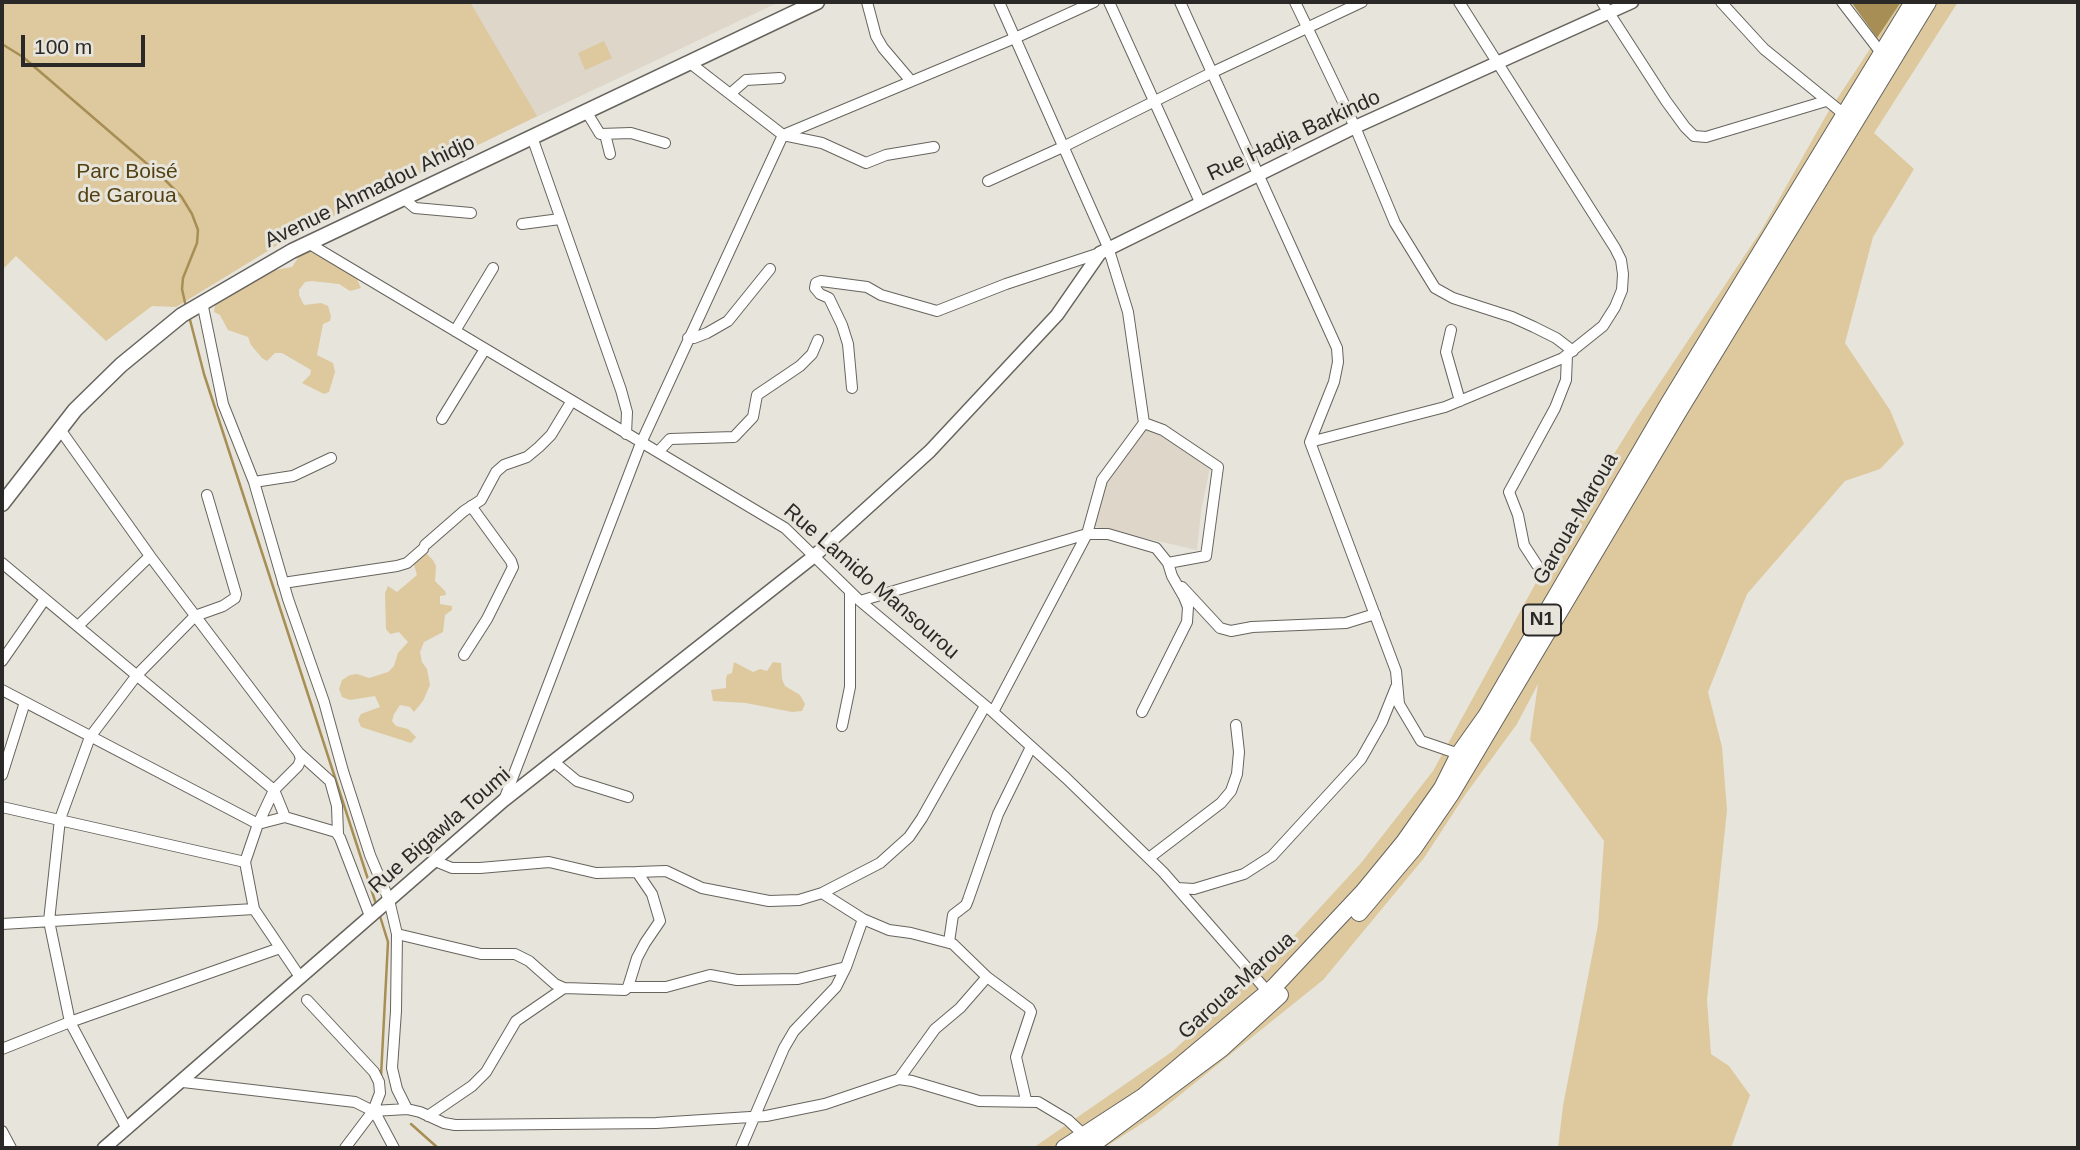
<!DOCTYPE html>
<meta charset="utf-8">
<style>
body{margin:0}
#map{position:relative;width:2080px;height:1150px;overflow:hidden;background:#e7e4dc;font-family:Helvetica,sans-serif}
canvas{display:block}
.frame{position:absolute;inset:0;border:4px solid #2b2927;pointer-events:none}
.scale{position:absolute;left:21px;top:35px;width:124px;height:32px;box-sizing:border-box;border:4px solid #2b2927;border-top:0;padding-left:9px;font-size:21px;line-height:24px;white-space:nowrap;color:#2b2927;-webkit-text-stroke:5px #e7e4dc;paint-order:stroke}
</style>
<div id="map">
<canvas width="2080" height="1150"></canvas>
<div class="frame"></div>
<div class="scale">100 m</div>
</div>
<script>
const c = document.querySelector('canvas').getContext('2d');
c.lineJoin = 'round';
function fill(path, color) { c.fillStyle = color; c.fill(path, 'evenodd'); }
const toPath = rows => new Path2D(rows.map(r => 'M' + r).join(''));
function stroke(path, color, width, dash) { c.strokeStyle = color; c.lineWidth = width; c.lineCap = dash ? 'butt' : 'round'; c.setLineDash(dash || []); c.stroke(path); }
function drawText(font, color, halo, rows, align = 'center') {
  c.font = font + ' Helvetica,sans-serif'; c.lineWidth = 6; c.setLineDash([]); c.textBaseline = 'middle'; c.strokeStyle = halo; c.fillStyle = color; for (const [text, x, y, turn = 0] of rows) {
    c.save(); c.translate(x, y); c.rotate((+turn || 0) * Math.PI / 180); c.textAlign = isNaN(turn) ? turn : align; if (halo) c.strokeText(text, 0, 0); c.fillText(text, 0, 0); c.restore();
  }
}
fill(toPath([
 [178,2,779,2,395,184,289,238],
 [1154,426,1211,462,1201,511,1197,550,1092,526,1105,482,1136,434]
]), '#ddd6c9');
fill(toPath([
 [2,2,470,2,537,116,289,238,176,307,152,306,106,341,16,256,2,270],
 [1901,2,1958,2,1874,133,1914,169,1873,237,1845,343,1890,410,1904,444,1880,469,1845,481,1747,594,1708,692,1722,747,1727,810,1707,1000,1711,1054,1729,1066,1750,1095,1731,1148,1558,1148,1563,1106,1598,925,1604,841,1530,740,1538,684,1517,724,1465,795,1424,858,1323,980,1155,1115,1104,1148,1033,1148,1173,1051,1272,960,1361,863,1433,771,1550,557,1637,417,1761,231,1827,114],
 [604,41,612,58,585,70,578,53],
 [309,251,356,277,361,288,350,291,339,284,312,281,305,282,299,290,299,295,304,305,321,303,328,306,331,316,330,321,323,324,317,355,333,363,335,372,329,392,324,394,302,383,310,375,311,370,282,353,275,353,267,361,262,358,251,345,248,337,228,330,220,315,214,312,215,305,232,295,271,271,292,267,302,252],
 [419,554,427,554,433,560,436,566,435,581,445,591,446,595,440,596,440,604,452,606,452,610,445,615,443,632,424,642,420,652,422,662,427,669,430,685,423,701,414,712,410,707,400,705,394,714,392,721,396,726,408,729,416,737,411,743,361,727,358,720,361,714,380,707,375,696,350,700,342,697,339,689,342,680,350,675,357,674,369,678,388,672,394,666,398,653,408,642,399,632,390,634,386,629,385,593,388,586,397,592,417,575,413,561],
 [734,662,753,672,760,669,767,671,773,662,781,663,782,679,785,686,800,695,805,704,802,711,792,712,746,703,713,701,711,690,726,688,726,679,727,675,732,673]
]), '#ddc99d');
fill(toPath([
 [1851,2,1901,2,1877,38]
]), '#a78e54');
stroke(toPath([
 [2,44,23,57,160,175,181,196,192,214,198,230,197,243,183,278,182,289,186,307],
 [189,316,204,374,377,907],
 [379,913,388,942,381,1076],
 [411,1124,438,1148]
]), '#a78e54', 2.5);
const minor = toPath([
 [867,2,876,36,883,48,911,81],
 [1109,2,1200,202],
 [1180,2,1337,348,1338,362,1334,382,1310,442,1396,671,1399,704,1421,741,1459,754],
 [1295,2,1355,127,1395,223,1435,288,1453,298,1512,317,1534,327,1556,338,1573,351],
 [1602,2,1666,101,1685,127,1694,136,1706,137,1826,101],
 [1721,2,1764,49,1845,115],
 [1842,2,1882,54],
 [690,63,783,135,822,143,866,163,886,155,934,147],
 [731,93,746,80,780,78],
 [586,111,600,134,631,133,665,143],
 [605,134,610,154],
 [532,137,621,390,627,412,626,434],
 [988,181,1065,146,1211,73,1362,2],
 [403,198,415,208,471,213],
 [522,224,560,219],
 [308,243,785,528,860,601,993,712,1066,778,1163,872,1268,992],
 [202,302,223,404,254,482,288,599,324,702,343,771,370,855,389,900,397,934,481,954,515,954,529,961,555,984,564,988,625,990,628,987,637,958,645,943,660,921,652,894,637,872,596,873,549,862,480,868,452,868,435,861],
 [1451,330,1446,352,1460,401],
 [455,331,493,268],
 [688,338,694,338,707,333,728,321,770,269],
 [852,388,848,344,842,325,829,298,820,294,815,288,816,283,821,281,867,287,881,295,937,311,1006,284,1100,253],
 [442,419,485,349],
 [1144,423,1163,430,1218,467,1206,556,1168,563],
 [59,428,150,556,299,753,301,759,298,766,274,790,258,824,245,862,254,909,300,977],
 [1310,442,1445,407,1563,358,1603,326,1615,307,1622,290,1623,274,1621,260,1615,248,1459,2],
 [659,451,670,439,734,437,753,417,757,395,800,366,812,354,818,340],
 [254,482,293,476,331,458],
 [425,545,464,511,481,500,496,472,504,465,527,457,539,447,551,435,571,402],
 [2,563,274,790,285,817],
 [1537,565,1524,545,1518,515,1509,492,1555,408,1566,380,1567,355],
 [283,583,397,566,407,563,423,549],
 [1182,587,1220,628,1231,631,1252,627,1346,623,1375,614],
 [860,601,1087,534,1108,534,1156,548,1168,563,1172,576,1184,597,1188,607,1187,622,1142,712],
 [78,626,150,556],
 [464,655,487,619,513,567,511,561,471,506],
 [2,661,45,599],
 [2,690,258,824,285,817,336,832,340,838,370,916],
 [993,712,1087,534,1102,480,1144,423,1128,312,1108,247,999,2],
 [842,726,850,687,850,592],
 [299,753,330,781,337,806,338,834],
 [553,761,577,781,628,797],
 [2,775,25,702],
 [504,800,641,443,783,135,1015,38,1094,2],
 [2,807,245,862],
 [1149,858,1221,803,1231,791,1237,774,1239,752,1236,725],
 [637,872,666,871,702,888,769,901,799,900,822,893,880,863,909,837,922,818,985,706],
 [1177,888,1194,889,1244,874,1272,856,1361,759,1382,722,1396,687],
 [822,893,863,919,889,930,911,933,953,944,987,977,1029,1008,1031,1012,1016,1057,1026,1100],
 [2,924,254,909],
 [397,934,396,1011,392,1068,397,1089,407,1109],
 [949,942,953,915,966,905,968,900,998,814,1031,747],
 [628,987,666,987,710,975,737,980,798,979,846,967],
 [307,1000,374,1072,379,1082,380,1093,373,1111,345,1148],
 [2,1049,70,1022,280,948],
 [899,1079,935,1029,960,1008,987,977],
 [183,1082,355,1102,373,1111,378,1118,394,1148],
 [373,1111,407,1109,420,1112,444,1123,455,1125,656,1123,766,1116,825,1104,899,1079,912,1081,979,1101,1038,1102,1068,1120,1084,1135],
 [428,1116,472,1086,486,1072,516,1021,564,988],
 [127,1129,70,1022,49,921,60,819,90,737,137,675,195,616,223,606,235,598,236,594,207,495],
 [2,1131,11,1148],
 [741,1148,784,1048,794,1031,836,987,846,967,863,919]
]);
const tertiary = toPath([
 [104,1148,503,801,813,557,930,451,1057,315,1100,253,1355,127,1632,2]
]);
const secondary = toPath([
 [2,504,75,410,121,365,182,315,292,251,817,2]
]);
const trunk = toPath([
 [1359,913,1414,848,1451,794,1679,411,1928,2],
 [1064,1148,1144,1096,1274,987,1363,892,1404,842,1442,788,1459,754,1486,716,1667,406,1913,2],
 [1088,1148,1221,1049,1280,995]
]);
stroke(minor, '#67645d', 12);
stroke(tertiary, '#67645d', 15);
stroke(secondary, '#67645d', 17);
stroke(trunk, '#67645d', 18);
stroke(minor, '#fff', 10);
stroke(tertiary, '#fff', 12);
stroke(secondary, '#fff', 14);
stroke(trunk, '#fff', 16);
for (const [x, y, w] of [
 [1542,620,38]
]) { const box = new Path2D(); box.roundRect(x - w / 2, y - 15.5, w, 31, 5); c.fillStyle = '#e7e4dc'; c.fill(box); stroke(box, '#2b2927', 2); }
drawText('bold 19px', '#2b2927', null, [
 ["N1",1542,620]
]);
drawText('21px', '#2b2927', '#e7e4dc', [
 ["Rue Hadja Barkindo",1294,136,-25],
 ["Avenue Ahmadou Ahidjo",370,192,-26],
 ["Garoua-Maroua",1576,519,-60],
 ["Rue Lamido Mansourou",871,582,41],
 ["Rue Bigawla Toumi",440,831,-41],
 ["Garoua-Maroua",1237,986,-42]
]);
drawText('21px', '#534112', '#e7e4dc', [
 ["Parc Boisé",127,172],
 ["de Garoua",127,196]
]);
</script>
